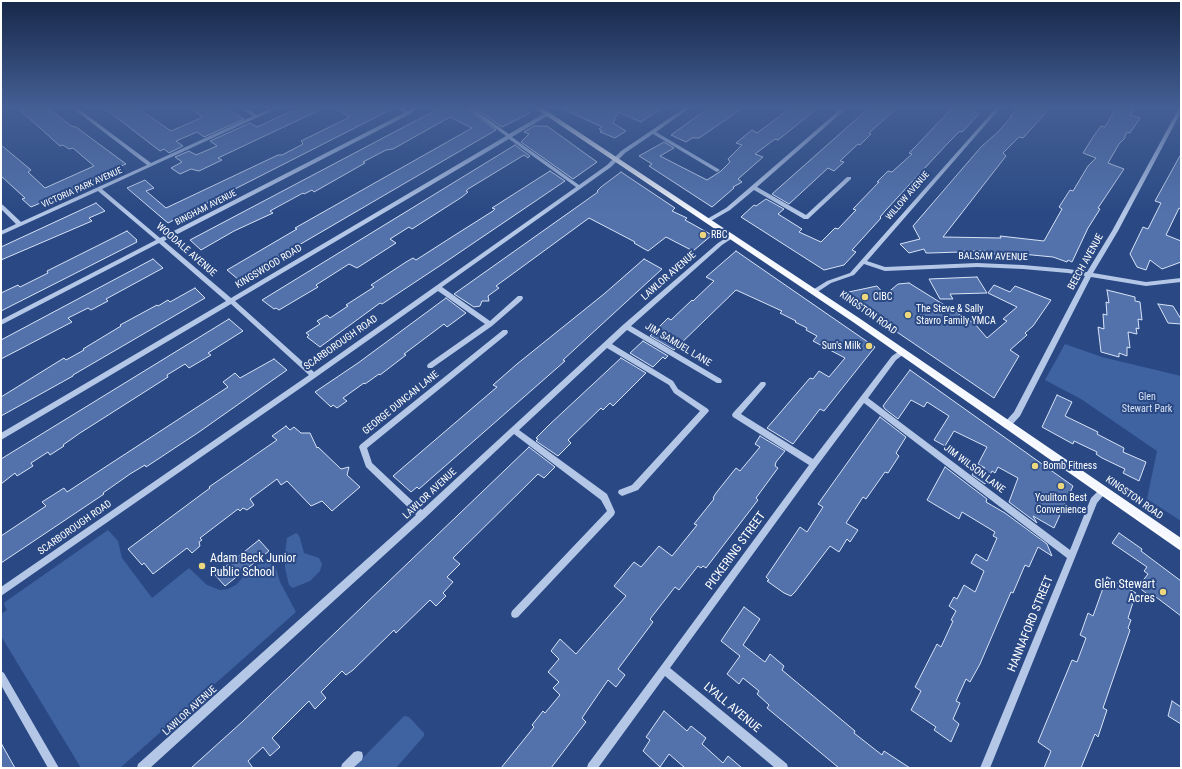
<!DOCTYPE html>
<style>
body{margin:0}
#map{position:relative;width:1182px;height:769px;overflow:hidden;background:#2a4984;font-family:"Roboto Condensed",sans-serif}
canvas{display:block}
.frame{position:absolute;inset:0;border:2px solid #fff;pointer-events:none}
</style>
<div id="map">
<canvas width="1182" height="769"></canvas>
<div class="frame"></div>
</div>
<script>
const c = document.querySelector('canvas').getContext('2d');
c.lineJoin = 'round';
function fill(path, color) { c.fillStyle = color; c.fill(path, 'evenodd'); }
const toPath = rows => new Path2D(rows.map(r => 'M' + r).join(''));
function stroke(path, color, width, dash) { c.strokeStyle = color; c.lineWidth = width; c.lineCap = dash ? 'butt' : 'round'; c.setLineDash(dash || []); c.stroke(path); }
function drawText(font, color, halo, rows, align = 'center') {
  c.font = font + ' "Roboto Condensed",sans-serif'; c.lineWidth = 4; c.setLineDash([]); c.textBaseline = 'middle'; c.strokeStyle = halo; c.fillStyle = color; for (const [text, x, y, turn = 0] of rows) {
    c.save(); c.translate(x, y); c.rotate((+turn || 0) * Math.PI / 180); c.textAlign = isNaN(turn) ? turn : align; if (halo) c.strokeText(text, 0, 0); c.fillText(text, 0, 0); c.restore();
  }
}
fill(toPath([
 [1065,344,1102,357,1181,376,1181,521,1147,499,1157,451,1081,399,1045,380],
 [108,530,118,541,122,558,152,598,189,568,207,585,220,590,228,589,236,585,250,569,263,561,275,565,280,582,296,612,120,768,81,768,1,636,1,614,7,610,4,604,5,602],
 [296,533,298,534,300,538,304,553,319,558,322,564,320,571,310,581,293,588,289,585,285,568,285,553,287,538],
 [404,716,409,717,424,733,424,736,396,768,353,768]
]), '#3f62a1');
const building = toPath([
 [32,107,47,107,71,126,76,127,126,164,104,173,106,175,31,207,22,199,25,198,1,176,1,145,31,170,28,172,45,188,94,166,73,148,69,149,63,145,60,146,21,111,32,107],
 [103,107,136,107,171,131,203,117,187,107,225,107,244,119,204,137,197,132,176,141,183,146,169,153,164,149,160,151,103,107],
 [300,107,326,107,218,158,222,160,199,171,191,169,180,174,171,168,182,162,175,157,189,151,196,155,217,146,210,141,250,123,257,127,300,107],
 [333,107,394,107,394,108,168,223,127,188,145,180,154,188,146,191,166,208,278,155,282,155,303,144,302,143,303,143,301,141,350,117,333,107],
 [429,107,465,107,496,130,239,280,227,270,297,229,295,228,472,128,450,117,393,149,386,150,363,162,365,163,314,192,312,190,304,194,303,193,270,211,273,213,234,231,201,250,190,240,436,110,429,107],
 [473,107,522,107,530,113,502,127,473,107],
 [559,107,663,107,641,122,618,112,613,123,626,131,615,138,600,132,602,131,599,129,602,127,559,107],
 [710,107,744,107,699,138,692,138,686,142,671,135,710,107],
 [792,107,819,107,778,140,775,139,755,154,763,157,738,179,742,182,733,187,734,188,712,207,649,166,652,164,639,156,664,142,674,148,660,156,707,180,721,171,730,162,728,159,742,145,736,143,752,130,757,133,792,107],
 [870,107,898,107,869,133,871,134,860,145,858,144,840,161,844,162,834,171,828,168,789,204,772,194,870,107],
 [953,107,979,107,974,112,979,114,962,132,960,131,948,143,886,210,880,217,881,218,852,250,856,252,844,265,824,270,741,217,754,205,756,206,766,199,784,209,778,214,802,229,799,232,821,242,835,228,838,229,856,210,853,209,879,182,877,182,888,171,892,172,912,154,909,153,917,145,953,107],
 [1020,107,1051,107,1023,138,1019,137,1003,153,1006,156,943,237,1001,238,1000,236,1044,241,1062,209,1059,207,1070,190,1073,191,1088,166,1096,158,1083,153,1093,137,1101,126,1105,127,1117,107,1135,107,1130,115,1140,118,1130,133,1127,132,1124,139,1119,144,1108,163,1124,169,1098,208,1100,209,1088,228,1072,262,1068,260,1067,262,1053,257,1001,252,1002,254,988,254,987,251,960,251,960,252,930,253,926,253,924,249,909,253,900,244,920,239,913,226,981,147,999,131,1012,116,1010,116,1020,107],
 [534,126,547,126,597,162,573,179,521,142,529,134,524,132,534,126],
 [515,145,530,156,528,158,524,155,468,189,466,191,468,192,462,197,412,229,409,227,390,239,396,243,357,268,349,264,316,285,318,287,279,310,276,308,274,309,262,300,515,145],
 [1181,154,1181,209,1179,208,1166,235,1181,241,1181,262,1162,269,1150,260,1146,270,1137,267,1130,254,1143,227,1148,229,1161,203,1155,201,1181,154],
 [550,171,565,181,444,263,382,304,380,303,320,347,307,337,309,335,306,333,320,324,317,321,327,315,330,318,348,306,346,305,374,287,371,285,406,262,413,258,416,260,455,235,493,211,495,209,492,208,550,171],
 [621,172,675,208,672,211,687,218,685,220,712,235,693,251,666,237,648,251,634,243,635,242,589,218,496,286,499,288,488,296,489,301,482,301,480,306,474,307,454,294,598,192,597,191,601,187,621,172],
 [96,203,105,211,89,218,92,221,1,260,1,247,96,203],
 [127,231,137,240,136,240,137,242,1,311,1,293,18,285,20,287,48,273,47,271,127,231],
 [736,251,875,347,824,411,820,409,793,444,767,428,810,378,813,379,819,371,829,377,845,358,813,341,817,336,806,330,807,328,795,322,796,321,780,313,782,311,736,290,674,350,650,336,668,318,671,320,692,300,693,301,714,281,706,277,736,251],
 [153,259,163,268,106,299,108,301,91,310,88,308,68,318,72,322,1,359,1,340,153,259],
 [644,259,662,269,563,360,565,361,419,489,417,487,411,492,393,476,497,387,493,385,517,364,604,294,644,259],
 [977,277,987,293,950,294,953,299,940,299,929,279,977,277],
 [909,283,975,324,987,338,1007,321,1003,319,1017,307,988,293,994,285,1010,292,1015,286,1051,300,1033,326,1025,333,1027,335,1010,350,1019,356,994,398,866,311,868,309,844,293,877,286,885,295,898,284,909,283],
 [195,288,205,298,73,375,73,376,1,416,1,397,64,358,66,360,84,350,83,349,121,326,120,325,157,305,158,306,168,300,170,302,195,288],
 [1107,290,1135,297,1135,301,1140,302,1142,320,1138,319,1139,329,1136,328,1137,334,1128,332,1130,348,1127,347,1127,356,1119,353,1119,357,1101,352,1098,327,1104,329,1103,314,1107,315,1106,302,1109,303,1107,290],
 [446,298,466,313,447,327,444,324,404,354,406,355,380,375,379,374,365,384,364,383,343,398,347,401,337,408,333,405,331,407,315,392,358,363,446,298],
 [1158,304,1173,306,1181,319,1181,324,1168,323,1158,304],
 [229,319,243,331,208,353,211,355,189,368,185,364,167,375,168,377,80,433,63,445,64,446,50,455,48,452,31,463,33,466,17,476,15,473,1,484,1,459,229,319],
 [643,341,668,356,665,359,663,357,653,367,630,353,643,341],
 [621,358,646,373,613,406,610,403,603,410,601,408,568,440,571,443,558,456,536,441,538,439,536,438,549,425,621,358],
 [274,359,287,370,199,432,146,467,145,465,130,474,103,493,104,494,1,563,1,536,46,506,42,502,64,488,67,492,228,387,223,382,235,373,240,378,274,359],
 [910,370,1073,486,1054,528,1033,516,1037,523,1009,502,1018,478,998,467,995,473,992,471,985,484,972,475,976,468,985,468,978,464,987,447,954,431,945,446,934,440,949,416,927,402,924,407,911,400,898,419,885,409,883,406,910,370],
 [1057,395,1072,402,1065,416,1098,432,1097,434,1124,448,1123,452,1146,462,1139,481,1123,473,1125,469,1102,458,1096,454,1097,452,1074,441,1073,444,1042,427,1057,395],
 [880,417,906,437,896,453,899,456,888,473,885,472,866,499,863,497,846,523,858,530,850,542,847,539,839,552,830,546,795,592,791,596,784,593,767,581,769,580,766,577,800,527,807,532,823,507,818,504,880,417],
 [286,426,290,430,294,427,301,433,310,433,317,448,318,447,341,469,349,467,347,475,360,487,332,511,322,501,311,506,287,481,281,485,277,479,250,499,254,505,247,510,243,508,240,511,238,509,200,538,202,540,199,542,200,546,192,553,187,548,153,574,144,563,142,565,128,549,210,488,209,487,277,440,272,436,286,426],
 [760,436,785,451,776,462,775,466,778,468,756,498,758,500,706,568,703,566,701,568,698,566,679,590,675,587,650,619,653,622,618,669,625,675,616,687,608,680,582,718,586,722,551,768,501,768,534,727,532,725,543,711,545,713,560,695,553,688,559,682,548,672,559,659,551,651,560,639,576,654,626,596,614,586,634,562,641,567,659,546,672,556,697,525,694,524,714,499,713,498,716,493,736,468,740,471,760,447,755,444,760,436],
 [529,447,555,467,544,478,538,474,453,558,460,564,447,577,453,582,443,593,446,596,436,606,430,600,396,633,394,630,353,670,346,675,342,671,321,692,326,698,315,709,309,701,272,738,280,747,270,756,263,747,248,761,253,768,191,768,242,722,529,447],
 [945,467,987,499,986,502,1005,513,1047,544,1052,556,1038,547,1029,567,1025,565,1013,593,1011,592,980,664,970,682,966,679,956,701,960,703,953,719,959,724,951,742,934,730,936,727,911,710,921,691,915,687,937,644,941,647,953,621,951,620,956,611,949,606,954,597,957,599,964,585,975,592,976,590,984,571,971,563,976,554,987,561,997,538,993,536,995,532,962,512,959,519,927,500,945,467],
 [1119,533,1142,549,1141,551,1181,581,1181,616,1156,597,1154,599,1138,587,1148,574,1144,571,1147,567,1112,543,1119,533],
 [259,540,269,551,225,586,215,575,259,540],
 [1107,577,1136,593,1128,618,1131,620,1128,628,1130,630,1103,708,1107,710,1098,737,1095,734,1081,768,1044,768,1051,751,1038,742,1072,660,1077,662,1086,638,1080,635,1082,630,1088,613,1093,616,1107,577],
 [744,607,760,619,743,645,765,662,770,654,784,666,782,670,855,731,854,733,882,755,884,751,910,768,839,768,767,708,769,705,757,694,759,691,743,678,739,684,727,674,740,656,721,641,744,607],
 [1172,701,1181,707,1181,724,1168,716,1172,701],
 [664,711,687,731,691,726,706,738,702,744,723,763,728,756,742,768,685,768,669,754,660,767,643,751,650,740,646,737,664,711],
 [1,743,15,768,1,768,1,743]
]);
fill(building, '#5372ac');
stroke(building, '#d7e3f6', 1);
fill(toPath([
 [71,107,76,107,151,163,253,116,239,107,244,107,257,115,274,107,280,107,102,189,160,238,404,113,395,107,400,107,407,111,415,107,420,107,410,114,164,241,231,298,506,136,466,107,471,107,509,134,545,113,549,113,549,115,512,137,579,185,607,165,621,151,686,107,691,107,656,132,720,170,717,172,715,171,653,134,625,153,611,167,442,287,490,321,518,296,522,296,523,298,522,300,492,326,432,368,428,368,427,366,428,364,485,324,438,291,302,387,1,596,1,587,309,375,231,304,1,440,1,433,226,301,159,243,1,325,1,320,156,240,98,191,1,235,1,231,16,224,1,209,1,204,3,205,21,222,147,165,71,107],
 [509,139,576,187,314,372,235,301,509,139],
 [843,107,848,107,757,187,806,215,847,177,851,177,851,179,808,219,804,219,754,190,730,210,711,221,707,221,707,219,726,208,843,107],
 [997,107,1001,107,867,261,885,267,977,263,1023,265,1068,269,1087,272,1112,231,1179,108,1181,107,1181,112,1118,231,1093,273,1146,282,1181,278,1181,282,1146,286,1091,277,1020,416,1010,427,1007,428,1004,427,1003,425,1004,423,1014,412,1085,276,1068,273,1023,269,977,267,885,271,864,264,854,275,831,283,816,293,814,293,811,291,827,281,850,273,997,107],
 [732,234,735,236,734,237,722,245,631,326,721,379,722,381,721,383,717,383,627,330,612,344,673,381,678,389,708,409,709,411,638,490,622,496,619,494,618,492,619,490,632,485,700,411,674,393,669,385,607,348,519,430,607,494,615,512,614,515,518,617,515,618,512,617,511,614,512,611,607,511,601,500,514,434,425,518,150,768,137,768,138,764,416,515,366,467,359,447,360,445,503,330,507,330,508,332,507,334,367,448,372,463,422,510,624,324,718,243,732,234],
 [902,349,905,352,904,354,896,360,868,398,1070,550,1091,498,1100,489,1103,487,1106,489,1107,491,1097,503,990,768,980,768,1067,558,864,403,817,466,670,668,787,764,788,768,775,768,665,676,598,768,587,768,588,764,661,666,809,465,733,417,732,415,733,413,761,382,765,382,766,384,765,386,741,414,813,459,892,356,902,349],
 [1,671,4,673,59,768,48,768,1,685,1,671],
 [358,751,362,752,363,756,362,760,353,768,341,768,342,764,354,752,358,751]
]), '#b4c7e7');
fill(toPath([
 [534,107,541,107,859,318,1181,538,1181,551,853,322,534,107]
]), '#f5f8fe');
stroke(toPath([
 [534,107,839,310,1095,489]
]), '#fff', 1);
stroke(toPath([
 [1093,488,1181,549]
]), '#fff', 1.5);
const sky = c.createLinearGradient(0, 0, 0, 215);
sky.addColorStop(0, '#172849');
sky.addColorStop(0.5, '#445f94');
sky.addColorStop(1, '#445f9400');
c.fillStyle = sky;
c.fillRect(0, 0, 1182, 215);
for (const [x, y, r, color] of [
 [703,235,4,"#edd77c"],
 [865,297,4,"#edd77c"],
 [908,315,4,"#edd77c"],
 [869,346,4,"#edd77c"],
 [1035,466,4,"#edd77c"],
 [1061,486,4,"#edd77c"],
 [202,566,4,"#edd77c"],
 [1163,592,4,"#edd77c"]
]) { const dot = new Path2D(); dot.arc(x, y, r, 0, 2 * Math.PI); c.fillStyle = color; c.fill(dot); stroke(dot, '#2a4984', 1.5); }
drawText('9px', '#fff', '#2a4984', [
 ["VICTORIA PARK AVENUE",82,188,-24],
 ["WILLOW AVENUE",908,196,-49],
 ["BINGHAM AVENUE",206,208,-27]
]);
drawText('10px', '#fff', '#2a4984', [
 ["RBC",711,235],
 ["CIBC",873,297],
 ["The Steve & Sally",916,309],
 ["Stavro Family YMCA",916,321],
 ["Sun's Milk",861,346,"right"],
 ["Bomb Fitness",1043,466],
 ["Youliton Best",1061,498,"center"],
 ["Convenience",1061,510,"center"]
], 'left');
drawText('10px', '#fff', '#2a4984', [
 ["WOODALE AVENUE",186,250,41],
 ["BALSAM AVENUE",993,257,1],
 ["BEECH AVENUE",1086,262,-61],
 ["KINGSWOOD ROAD",269,267,-31],
 ["LAWLOR AVENUE",669,276,-41],
 ["KINGSTON ROAD",868,313,35],
 ["SCARBOROUGH ROAD",341,343,-35],
 ["JIM SAMUEL LANE",678,345,31],
 ["GEORGE DUNCAN LANE",401,403,-39],
 ["JIM WILSON LANE",974,469,37],
 ["LAWLOR AVENUE",430,494,-43],
 ["KINGSTON ROAD",1134,498,35],
 ["SCARBOROUGH ROAD",75,528,-35],
 ["LAWLOR AVENUE",190,711,-42]
]);
drawText('10px', '#d7e3f6', '#2a4984', [
 ["Glen",1147,397],
 ["Stewart Park",1147,409]
]);
drawText('12px', '#fff', '#2a4984', [
 ["PICKERING STREET",736,551,-54],
 ["HANNAFORD STREET",1031,624,-68],
 ["LYALL AVENUE",732,708,40]
]);
drawText('12px', '#fff', '#2a4984', [
 ["Adam Beck Junior",210,559],
 ["Public School",210,573],
 ["Glen Stewart",1155,585,"right"],
 ["Acres",1155,599,"right"]
], 'left');
</script>
